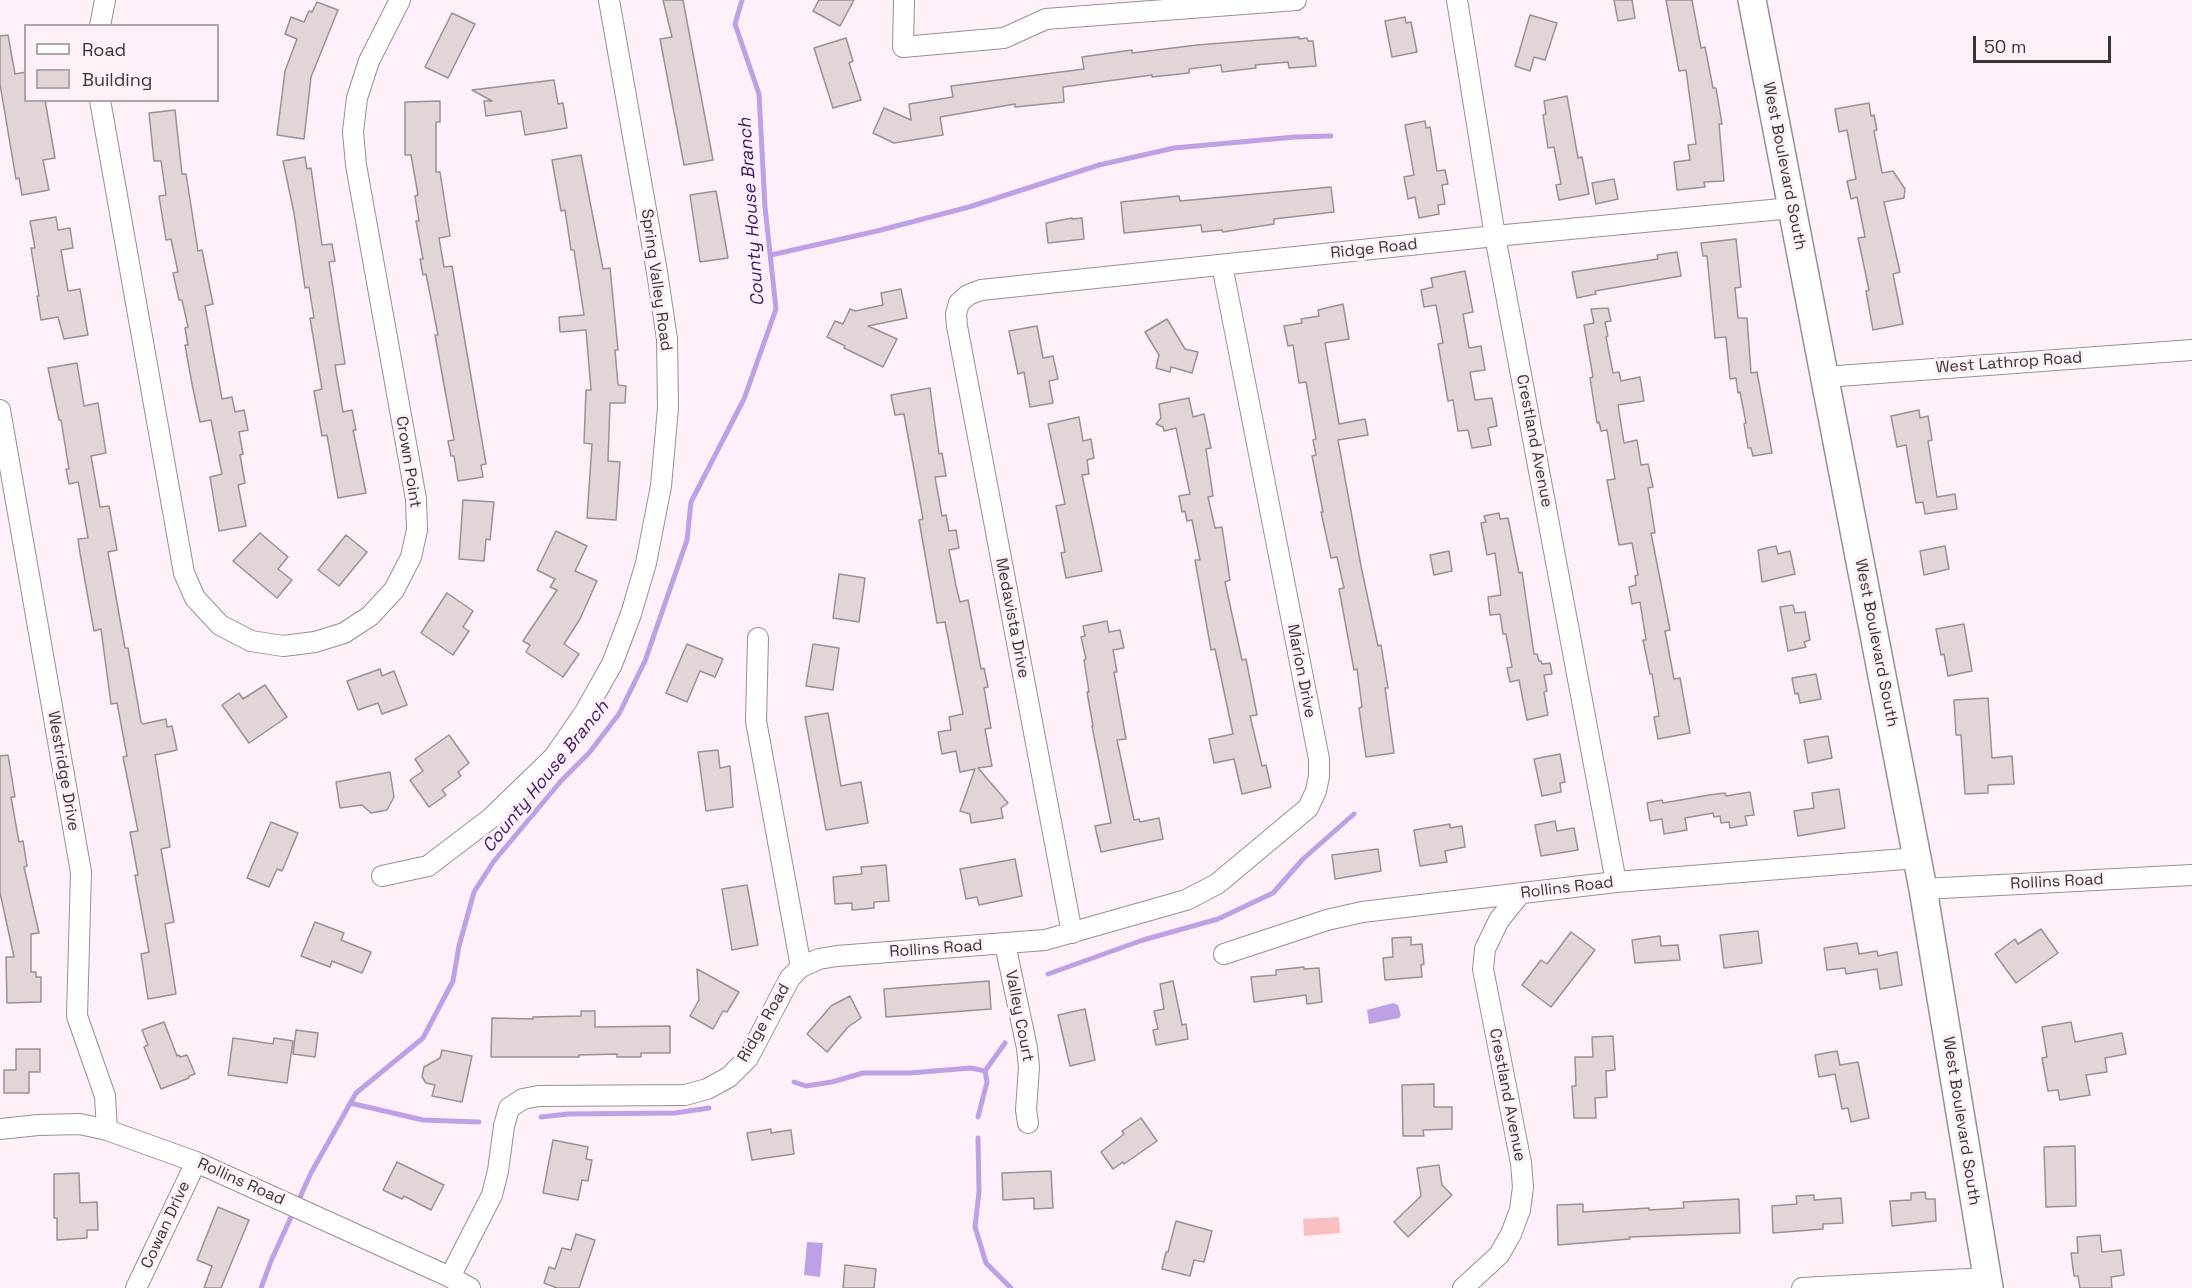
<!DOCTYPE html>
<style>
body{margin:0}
#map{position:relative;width:2192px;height:1288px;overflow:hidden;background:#fef0f8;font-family:"Space Grotesk",sans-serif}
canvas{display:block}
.legend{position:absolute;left:24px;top:24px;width:195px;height:78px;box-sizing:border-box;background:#fef0f8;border:2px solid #afa5ab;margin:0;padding:8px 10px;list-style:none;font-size:18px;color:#393437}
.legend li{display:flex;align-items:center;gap:12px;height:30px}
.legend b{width:30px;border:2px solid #afa5ab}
.scale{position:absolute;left:1973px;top:36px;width:138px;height:27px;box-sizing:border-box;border:3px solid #393437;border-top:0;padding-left:8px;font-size:18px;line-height:21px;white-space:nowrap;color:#393437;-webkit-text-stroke:4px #fef0f8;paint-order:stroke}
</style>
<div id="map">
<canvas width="2192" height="1288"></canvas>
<ul class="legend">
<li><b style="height:8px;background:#fff"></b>Road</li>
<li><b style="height:16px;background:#e3d4d8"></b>Building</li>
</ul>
<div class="scale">50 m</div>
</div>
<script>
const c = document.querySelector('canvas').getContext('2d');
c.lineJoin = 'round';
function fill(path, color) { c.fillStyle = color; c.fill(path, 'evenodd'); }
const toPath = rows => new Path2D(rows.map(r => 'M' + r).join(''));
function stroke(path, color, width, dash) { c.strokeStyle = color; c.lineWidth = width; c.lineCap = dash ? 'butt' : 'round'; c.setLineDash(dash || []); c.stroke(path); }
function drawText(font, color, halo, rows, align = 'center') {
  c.font = font + ' "Space Grotesk",sans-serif'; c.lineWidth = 6; c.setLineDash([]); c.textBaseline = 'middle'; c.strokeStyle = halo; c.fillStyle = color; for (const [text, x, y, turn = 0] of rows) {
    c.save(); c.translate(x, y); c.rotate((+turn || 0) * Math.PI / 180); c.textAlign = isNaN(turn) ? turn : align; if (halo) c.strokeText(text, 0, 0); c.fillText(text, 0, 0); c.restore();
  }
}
fill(toPath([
 [1339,1217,1340,1233,1304,1236,1303,1219]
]), '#f8c0c1');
fill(toPath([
 [1393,1003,1398,1005,1401,1015,1399,1018,1369,1024,1367,1010],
 [807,1242,823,1243,820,1277,804,1275]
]), '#bea1e4');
stroke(toPath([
 [771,255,877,231,969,207,1099,165,1174,148,1295,137,1331,136],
 [1048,974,1143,940,1218,919,1273,893,1303,859,1354,814],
 [985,1071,1005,1043],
 [794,1082,806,1086,832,1082,863,1073,909,1073,971,1068,985,1071,987,1082,978,1117],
 [350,1103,423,1120,479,1122],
 [541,1117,568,1114,675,1113,709,1108],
 [978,1138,979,1192,975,1227,986,1263,1011,1288],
 [261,1288,271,1261,311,1173,356,1093,423,1038,453,981,459,946,474,892,494,861,525,824,561,781,589,753,619,714,645,661,687,540,691,502,744,399,776,309,765,207,759,94,735,24,742,0]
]), '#bea1e4', 5);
const building = toPath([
 [663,0,683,0,713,160,684,165,660,39,672,37,663,0],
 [819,0,854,0,840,26,813,11,819,0],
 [1614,0,1632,0,1635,18,1618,21,1614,0],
 [1666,0,1692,0,1701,48,1705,47,1713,88,1716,88,1722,124,1719,124,1724,181,1704,182,1705,187,1677,190,1674,162,1690,160,1688,145,1696,144,1686,70,1679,71,1666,0],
 [317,2,338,10,311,77,304,139,277,135,285,71,297,39,285,34,291,17,304,22,309,11,312,12,317,2],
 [452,13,475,24,448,78,425,67,452,13],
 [1530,15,1557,23,1545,60,1534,57,1530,71,1515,66,1530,15],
 [1405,17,1406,23,1411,22,1417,52,1392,57,1385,21,1405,17],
 [8,35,15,74,26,72,26,100,45,100,55,158,43,160,49,190,22,195,19,178,16,179,0,84,0,36,8,35],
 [1299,37,1299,39,1307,38,1308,41,1313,41,1316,66,1289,68,1288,62,1255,65,1256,68,1222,72,1221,65,1189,69,1189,73,1152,77,1152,75,1063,87,1064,102,1015,107,1015,104,940,117,943,135,894,143,873,133,884,108,911,120,909,104,953,97,951,86,1084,69,1082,57,1132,50,1132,53,1197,45,1299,37],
 [846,38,853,61,849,63,861,100,833,108,814,48,846,38],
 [554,80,558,104,563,103,567,128,525,135,521,111,486,116,484,101,492,101,472,90,554,80],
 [1567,96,1578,158,1582,157,1589,194,1559,200,1556,185,1561,184,1554,147,1548,148,1543,115,1546,114,1544,101,1567,96],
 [440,101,440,122,436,122,436,172,440,172,450,236,439,238,444,267,452,266,486,464,481,465,483,477,458,481,454,456,451,456,448,441,454,440,435,335,438,335,426,274,423,275,420,259,423,259,416,221,419,221,415,196,418,195,411,155,405,155,405,102,440,101],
 [1869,103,1871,116,1874,115,1877,130,1874,131,1882,173,1893,171,1905,189,1904,198,1884,202,1900,272,1893,274,1903,324,1873,330,1866,291,1869,290,1858,238,1865,237,1857,197,1851,199,1847,181,1856,179,1847,130,1839,132,1835,109,1869,103],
 [175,110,182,174,186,174,198,251,202,250,213,304,205,306,222,399,232,397,235,412,244,410,248,430,239,432,243,454,240,455,245,483,238,485,246,526,219,531,210,477,222,474,211,420,200,422,192,384,185,345,188,345,185,328,188,327,182,300,179,300,173,273,178,272,171,239,166,240,159,196,166,195,161,161,154,161,149,113,175,110],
 [1425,121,1426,128,1430,127,1437,171,1445,170,1448,184,1442,185,1445,204,1438,205,1439,214,1419,218,1415,197,1408,199,1404,177,1414,175,1405,125,1425,121],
 [581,155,603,269,610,268,618,350,615,350,618,385,626,386,625,403,610,403,608,461,620,462,616,520,587,518,592,444,584,443,586,390,591,390,586,330,560,332,559,317,584,315,574,250,571,250,565,210,561,211,552,160,581,155],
 [305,157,307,169,311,168,322,245,332,244,335,261,329,262,345,364,335,365,343,412,352,410,356,430,353,430,366,493,338,498,327,435,322,436,314,391,322,389,310,318,314,318,309,287,305,288,294,213,283,161,305,157],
 [1614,179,1618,199,1596,204,1592,183,1614,179],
 [1331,187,1334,212,1274,219,1274,224,1223,232,1222,230,1202,232,1201,225,1124,233,1121,202,1179,196,1180,201,1331,187],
 [716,191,728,258,700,262,690,195,716,191],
 [56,217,58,230,70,228,73,248,61,250,68,291,80,289,88,335,64,339,58,317,41,320,37,296,39,296,31,248,35,248,30,221,56,217],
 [1072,218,1072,219,1082,218,1084,239,1048,243,1046,223,1072,218],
 [1736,239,1741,287,1735,288,1738,318,1747,318,1751,373,1757,372,1772,453,1753,456,1751,448,1748,448,1744,424,1746,423,1740,392,1738,393,1736,378,1730,379,1726,337,1715,338,1707,256,1703,256,1701,243,1736,239],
 [1677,252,1681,276,1595,291,1596,294,1577,298,1572,272,1658,259,1657,255,1677,252],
 [1465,271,1473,312,1463,314,1469,348,1481,346,1485,370,1470,372,1475,400,1492,398,1497,426,1488,428,1491,445,1472,448,1468,430,1458,431,1453,400,1448,401,1438,344,1443,343,1436,305,1424,307,1421,290,1433,287,1431,278,1465,271],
 [901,289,907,318,868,326,897,339,883,367,844,348,845,346,827,337,835,321,843,324,850,309,855,311,883,305,881,293,901,289],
 [1343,304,1349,339,1325,343,1339,424,1365,419,1368,435,1338,440,1361,566,1378,646,1381,645,1388,688,1385,688,1394,753,1366,757,1359,708,1362,707,1357,669,1354,670,1339,589,1344,588,1337,557,1331,558,1321,512,1323,512,1312,456,1316,455,1313,440,1316,439,1306,382,1299,383,1293,345,1288,346,1284,326,1302,323,1301,319,1319,316,1318,310,1343,304],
 [1608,308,1611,321,1605,322,1608,336,1606,337,1613,373,1619,372,1621,381,1640,377,1644,401,1618,405,1624,443,1637,440,1641,465,1648,464,1650,473,1653,487,1648,488,1655,533,1651,533,1670,630,1665,631,1674,679,1680,678,1690,733,1658,739,1654,717,1659,716,1652,674,1650,674,1643,640,1646,640,1640,602,1632,604,1629,587,1636,585,1635,576,1638,575,1632,543,1619,545,1607,480,1615,479,1607,430,1601,431,1599,422,1597,423,1590,378,1593,377,1584,325,1594,323,1591,309,1608,308],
 [1167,319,1185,349,1198,352,1192,373,1171,367,1170,372,1156,368,1159,355,1145,332,1167,319],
 [1037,326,1043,358,1053,356,1058,379,1049,381,1053,403,1030,407,1024,372,1018,374,1009,331,1037,326],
 [77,363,84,406,98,403,106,453,91,456,100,507,109,506,117,550,108,552,125,648,128,648,141,722,143,724,166,719,167,727,172,726,177,750,155,755,170,847,161,849,174,922,165,924,176,994,148,999,141,954,149,952,135,875,138,875,130,832,138,831,123,757,127,756,117,703,111,704,101,629,94,631,80,553,78,539,88,538,79,486,78,482,69,484,66,469,69,469,61,420,59,420,48,368,77,363],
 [930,388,939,454,942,453,946,476,935,477,942,516,946,515,949,531,956,530,959,548,949,550,956,586,960,602,968,600,981,669,984,668,988,687,984,688,991,728,985,729,992,766,978,768,1008,803,1001,808,1003,818,971,823,970,814,960,811,975,769,960,772,956,751,942,754,938,732,951,730,949,717,963,714,945,622,937,623,919,520,923,519,904,414,895,415,891,395,930,388],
 [1189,398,1193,417,1204,414,1211,448,1206,449,1213,496,1208,497,1215,528,1222,527,1230,580,1225,582,1242,660,1246,659,1257,715,1250,716,1262,766,1266,765,1271,787,1242,794,1234,759,1214,763,1209,739,1233,734,1215,649,1211,650,1195,560,1200,560,1192,520,1187,521,1185,511,1182,512,1179,496,1190,494,1176,428,1164,431,1163,427,1156,424,1161,418,1159,404,1189,398],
 [1919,410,1920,418,1928,416,1932,440,1928,441,1937,497,1955,494,1957,509,1925,514,1923,502,1916,503,1906,445,1897,447,1891,416,1919,410],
 [1079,417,1083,441,1091,439,1094,458,1087,460,1089,474,1082,475,1102,571,1066,578,1061,553,1065,552,1056,506,1065,504,1048,424,1079,417],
 [463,500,494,502,490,540,486,539,484,561,459,559,463,500],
 [1499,513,1500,519,1508,518,1519,573,1522,572,1534,654,1537,654,1539,661,1541,661,1542,664,1550,663,1552,674,1544,675,1547,691,1544,692,1548,715,1527,720,1519,680,1510,682,1507,668,1512,667,1506,634,1503,634,1500,614,1490,615,1488,597,1501,595,1495,553,1487,555,1481,523,1486,522,1484,516,1499,513],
 [556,531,587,546,575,571,597,581,580,619,564,644,579,654,563,677,526,652,530,645,523,641,557,590,550,587,555,579,537,570,556,531],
 [260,533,288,557,278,569,292,580,277,598,233,561,260,533],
 [346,535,367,552,339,586,318,570,346,535],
 [1776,546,1778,554,1790,551,1795,574,1762,582,1758,550,1776,546],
 [1945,546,1949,569,1924,575,1920,551,1945,546],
 [1449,551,1452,571,1434,575,1430,555,1449,551],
 [839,574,865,578,859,622,833,618,839,574],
 [447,593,473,611,463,627,469,631,453,655,421,633,447,593],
 [1793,605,1795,613,1805,612,1810,640,1804,642,1806,647,1788,651,1780,607,1793,605],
 [1107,621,1109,632,1120,630,1124,648,1113,650,1117,672,1114,672,1126,739,1117,740,1134,820,1139,819,1140,822,1159,818,1163,839,1101,852,1095,826,1111,823,1092,726,1093,726,1087,692,1089,692,1084,660,1086,659,1081,637,1085,636,1083,626,1107,621],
 [1964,624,1972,671,1948,676,1944,654,1941,655,1936,629,1964,624],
 [687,644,723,659,715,677,700,671,687,702,666,693,687,644],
 [813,644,839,648,833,690,806,686,813,644],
 [380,669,382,676,394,671,407,705,382,714,378,703,358,710,347,681,380,669],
 [1816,674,1821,699,1800,703,1798,693,1795,694,1792,678,1816,674],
 [265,685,287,717,249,743,222,705,239,693,243,699,265,685],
 [1988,698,1992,758,2012,756,2014,784,1988,785,1988,793,1965,794,1961,735,1956,735,1954,700,1988,698],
 [828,713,841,786,861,782,868,823,826,830,805,717,828,713],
 [449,735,469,763,458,772,461,776,442,790,446,795,429,807,410,780,423,771,415,759,449,735],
 [1828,736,1832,758,1808,763,1804,740,1828,736],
 [718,750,720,768,730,766,733,807,706,811,698,752,718,750],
 [1560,754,1565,782,1560,783,1561,792,1542,796,1534,759,1560,754],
 [8,755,15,797,11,797,19,842,23,841,27,866,24,867,39,933,31,934,31,972,36,972,36,977,41,977,41,1002,7,1003,6,957,14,957,0,893,0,756,8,755],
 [390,772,394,797,387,810,371,813,362,805,340,808,336,782,390,772],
 [1839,789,1845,828,1798,836,1794,811,1814,808,1812,793,1839,789],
 [1750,792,1754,815,1745,816,1747,825,1730,828,1729,822,1721,823,1720,816,1714,817,1713,813,1685,818,1687,830,1664,834,1662,819,1650,821,1647,803,1662,800,1663,803,1709,795,1725,793,1726,796,1750,792],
 [1555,821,1557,831,1574,828,1578,850,1541,856,1535,825,1555,821],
 [271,822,298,833,282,871,277,869,269,887,247,878,271,822],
 [1450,824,1450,828,1462,826,1465,847,1445,851,1447,862,1420,866,1414,830,1450,824],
 [1378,849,1381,871,1335,879,1332,855,1378,849],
 [1015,859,1022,896,979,905,977,897,966,899,960,869,1015,859],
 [886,865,889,901,874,902,874,908,852,910,852,903,835,904,833,877,862,874,861,867,886,865],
 [747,885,758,945,732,950,722,889,747,885],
 [315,922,344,933,341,940,371,952,362,973,332,961,330,967,301,956,315,922],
 [2041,929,2058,953,2016,983,1995,954,2015,939,2018,944,2041,929],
 [1758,931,1762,963,1724,968,1720,935,1758,931],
 [1571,932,1595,950,1551,1007,1522,985,1541,960,1547,964,1571,932],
 [1660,936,1661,946,1678,945,1680,960,1635,963,1632,940,1660,936],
 [1411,937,1411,945,1422,944,1424,964,1421,965,1422,977,1385,980,1383,958,1393,957,1392,938,1411,937],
 [1857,943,1859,954,1877,951,1878,956,1897,952,1902,985,1880,989,1877,969,1846,974,1845,968,1827,970,1824,948,1857,943],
 [1304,967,1304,969,1319,968,1322,1002,1307,1004,1306,995,1254,1002,1251,977,1276,975,1276,970,1304,967],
 [697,969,739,992,727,1012,723,1011,713,1029,690,1016,699,1000,697,969],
 [989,981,991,1009,886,1017,884,989,989,981],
 [1173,981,1182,1025,1186,1024,1188,1039,1156,1045,1153,1030,1158,1029,1154,1011,1164,1009,1160,984,1173,981],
 [850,996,861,1018,848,1027,827,1052,807,1034,831,1006,850,996],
 [1085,1009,1095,1060,1070,1066,1058,1015,1085,1009],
 [581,1011,595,1011,595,1027,670,1026,670,1053,641,1053,641,1057,617,1057,617,1054,579,1055,579,1057,491,1057,492,1018,533,1019,533,1017,581,1016,581,1011],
 [164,1022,177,1056,179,1055,180,1057,187,1055,195,1074,189,1076,189,1078,161,1089,144,1047,148,1045,142,1030,164,1022],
 [2071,1022,2075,1042,2122,1033,2126,1054,2105,1058,2107,1072,2086,1075,2090,1095,2060,1100,2058,1090,2048,1091,2042,1058,2047,1057,2042,1027,2071,1022],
 [296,1030,318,1033,315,1057,293,1054,296,1030],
 [1613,1036,1615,1070,1606,1071,1607,1097,1595,1098,1596,1118,1574,1118,1572,1086,1576,1086,1575,1057,1593,1057,1592,1037,1613,1036],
 [233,1038,273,1044,274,1038,293,1041,287,1083,228,1075,233,1038],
 [16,1049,40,1049,40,1072,29,1072,29,1093,4,1093,4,1070,16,1070,16,1049],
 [442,1050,472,1056,462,1102,432,1096,435,1085,426,1083,422,1077,424,1067,440,1058,442,1050],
 [1837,1051,1840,1065,1858,1062,1869,1118,1851,1122,1848,1108,1842,1109,1835,1074,1819,1077,1815,1055,1837,1051],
 [1434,1084,1434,1107,1452,1107,1452,1129,1423,1130,1424,1136,1403,1136,1402,1085,1434,1084],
 [1141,1118,1157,1141,1124,1164,1123,1162,1113,1169,1101,1152,1124,1134,1122,1131,1141,1118],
 [771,1129,771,1133,791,1130,794,1154,752,1160,747,1133,771,1129],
 [553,1140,588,1147,586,1159,592,1160,588,1181,582,1180,578,1200,543,1193,553,1140],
 [2075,1146,2076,1206,2046,1207,2044,1147,2075,1146],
 [397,1162,444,1185,431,1210,404,1196,402,1199,383,1190,397,1162],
 [1439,1165,1442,1185,1452,1195,1408,1237,1394,1222,1421,1196,1417,1168,1439,1165],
 [1051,1171,1053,1208,1034,1209,1034,1198,1003,1200,1002,1173,1051,1171],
 [79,1173,80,1203,97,1202,98,1230,87,1230,87,1238,57,1240,57,1218,54,1218,54,1174,79,1173],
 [1925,1192,1926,1199,1935,1199,1936,1221,1892,1226,1890,1201,1911,1200,1911,1193,1925,1192],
 [1814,1195,1814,1200,1841,1198,1843,1223,1823,1224,1823,1229,1773,1233,1772,1206,1797,1204,1796,1196,1814,1195],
 [1739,1199,1740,1233,1629,1237,1630,1239,1558,1245,1557,1205,1583,1204,1583,1212,1649,1208,1649,1210,1684,1208,1683,1202,1739,1199],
 [218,1207,249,1220,221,1288,204,1288,212,1266,197,1260,218,1207],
 [1176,1221,1212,1231,1204,1262,1194,1260,1190,1276,1162,1269,1166,1252,1168,1252,1176,1221],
 [576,1234,595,1240,579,1288,557,1288,544,1283,549,1267,555,1269,562,1248,571,1250,576,1234],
 [2100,1235,2102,1252,2121,1250,2124,1275,2111,1277,2112,1288,2080,1288,2078,1276,2074,1276,2071,1253,2078,1253,2077,1237,2100,1235],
 [845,1265,876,1269,874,1288,843,1288,845,1265]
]);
fill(building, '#e3d4d8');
stroke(building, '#9e8f93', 1.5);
const minor = toPath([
 [904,0,903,47,1004,38,1046,19,1296,0],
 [1457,0,1495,236,1616,882],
 [100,26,105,0],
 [100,100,184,573,195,598,220,625,251,641,283,646,315,642,344,633,370,616,394,590,411,557,417,530,416,499,356,165,353,132,357,98,369,61,400,0],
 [1825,377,2192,350],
 [0,410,81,872,77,1016,105,1096,107,1130],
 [758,638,756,721,801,967],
 [382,876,428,866,491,818,554,757,585,712,612,664,631,614,646,563,661,486,668,408,667,339,657,272,609,0],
 [1923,889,2192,875],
 [1072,933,957,326,956,314,959,303,968,295,981,290,1495,236,1792,208],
 [1005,944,1027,1048,1029,1067,1026,1110,1028,1123],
 [1224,954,1327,920,1362,912,1616,882,1917,858],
 [0,1129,38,1125,80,1124,107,1130,196,1162,450,1277,470,1288],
 [450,1277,492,1195,498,1171,504,1126,509,1108,523,1099,538,1096,685,1095,707,1089,729,1077,748,1058,790,978,801,967,819,959,837,956,1045,940,1186,900,1217,884,1308,808,1316,791,1319,776,1319,759,1222,265],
 [136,1288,196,1162],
 [1463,1288,1499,1255,1511,1234,1520,1210,1523,1187,1521,1163,1483,969,1485,949,1499,920,1520,894],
 [1802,1288,1987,1278]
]);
const secondary = toPath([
 [1752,0,1923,889,1989,1288]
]);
stroke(minor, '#9a8e95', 22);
stroke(secondary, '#9a8e95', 30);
stroke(minor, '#fff', 20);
stroke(secondary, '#fff', 27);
drawText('16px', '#393437', '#fef0f8', [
 ["West Boulevard South",1784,166,79],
 ["Ridge Road",1374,249,-6],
 ["Spring Valley Road",656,280,82],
 ["West Lathrop Road",2009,363,-4],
 ["Crestland Avenue",1534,441,79],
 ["Crown Point",408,462,81],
 ["Medavista Drive",1012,618,79],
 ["West Boulevard South",1876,643,79],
 ["Marion Drive",1301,671,79],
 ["Westridge Drive",63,771,80],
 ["Rollins Road",2057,882,-3],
 ["Rollins Road",1567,888,-7],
 ["Rollins Road",936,949,-4],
 ["Valley Court",1019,1016,79],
 ["Ridge Road",764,1023,-60],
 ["Crestland Avenue",1507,1095,79],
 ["West Boulevard South",1961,1121,81],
 ["Rollins Road",241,1182,24],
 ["Cowan Drive",166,1225,-65]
]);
drawText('italic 18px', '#411866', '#fef0f8', [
 ["County House Branch",752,212,-94],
 ["County House Branch",546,777,-51]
]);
</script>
